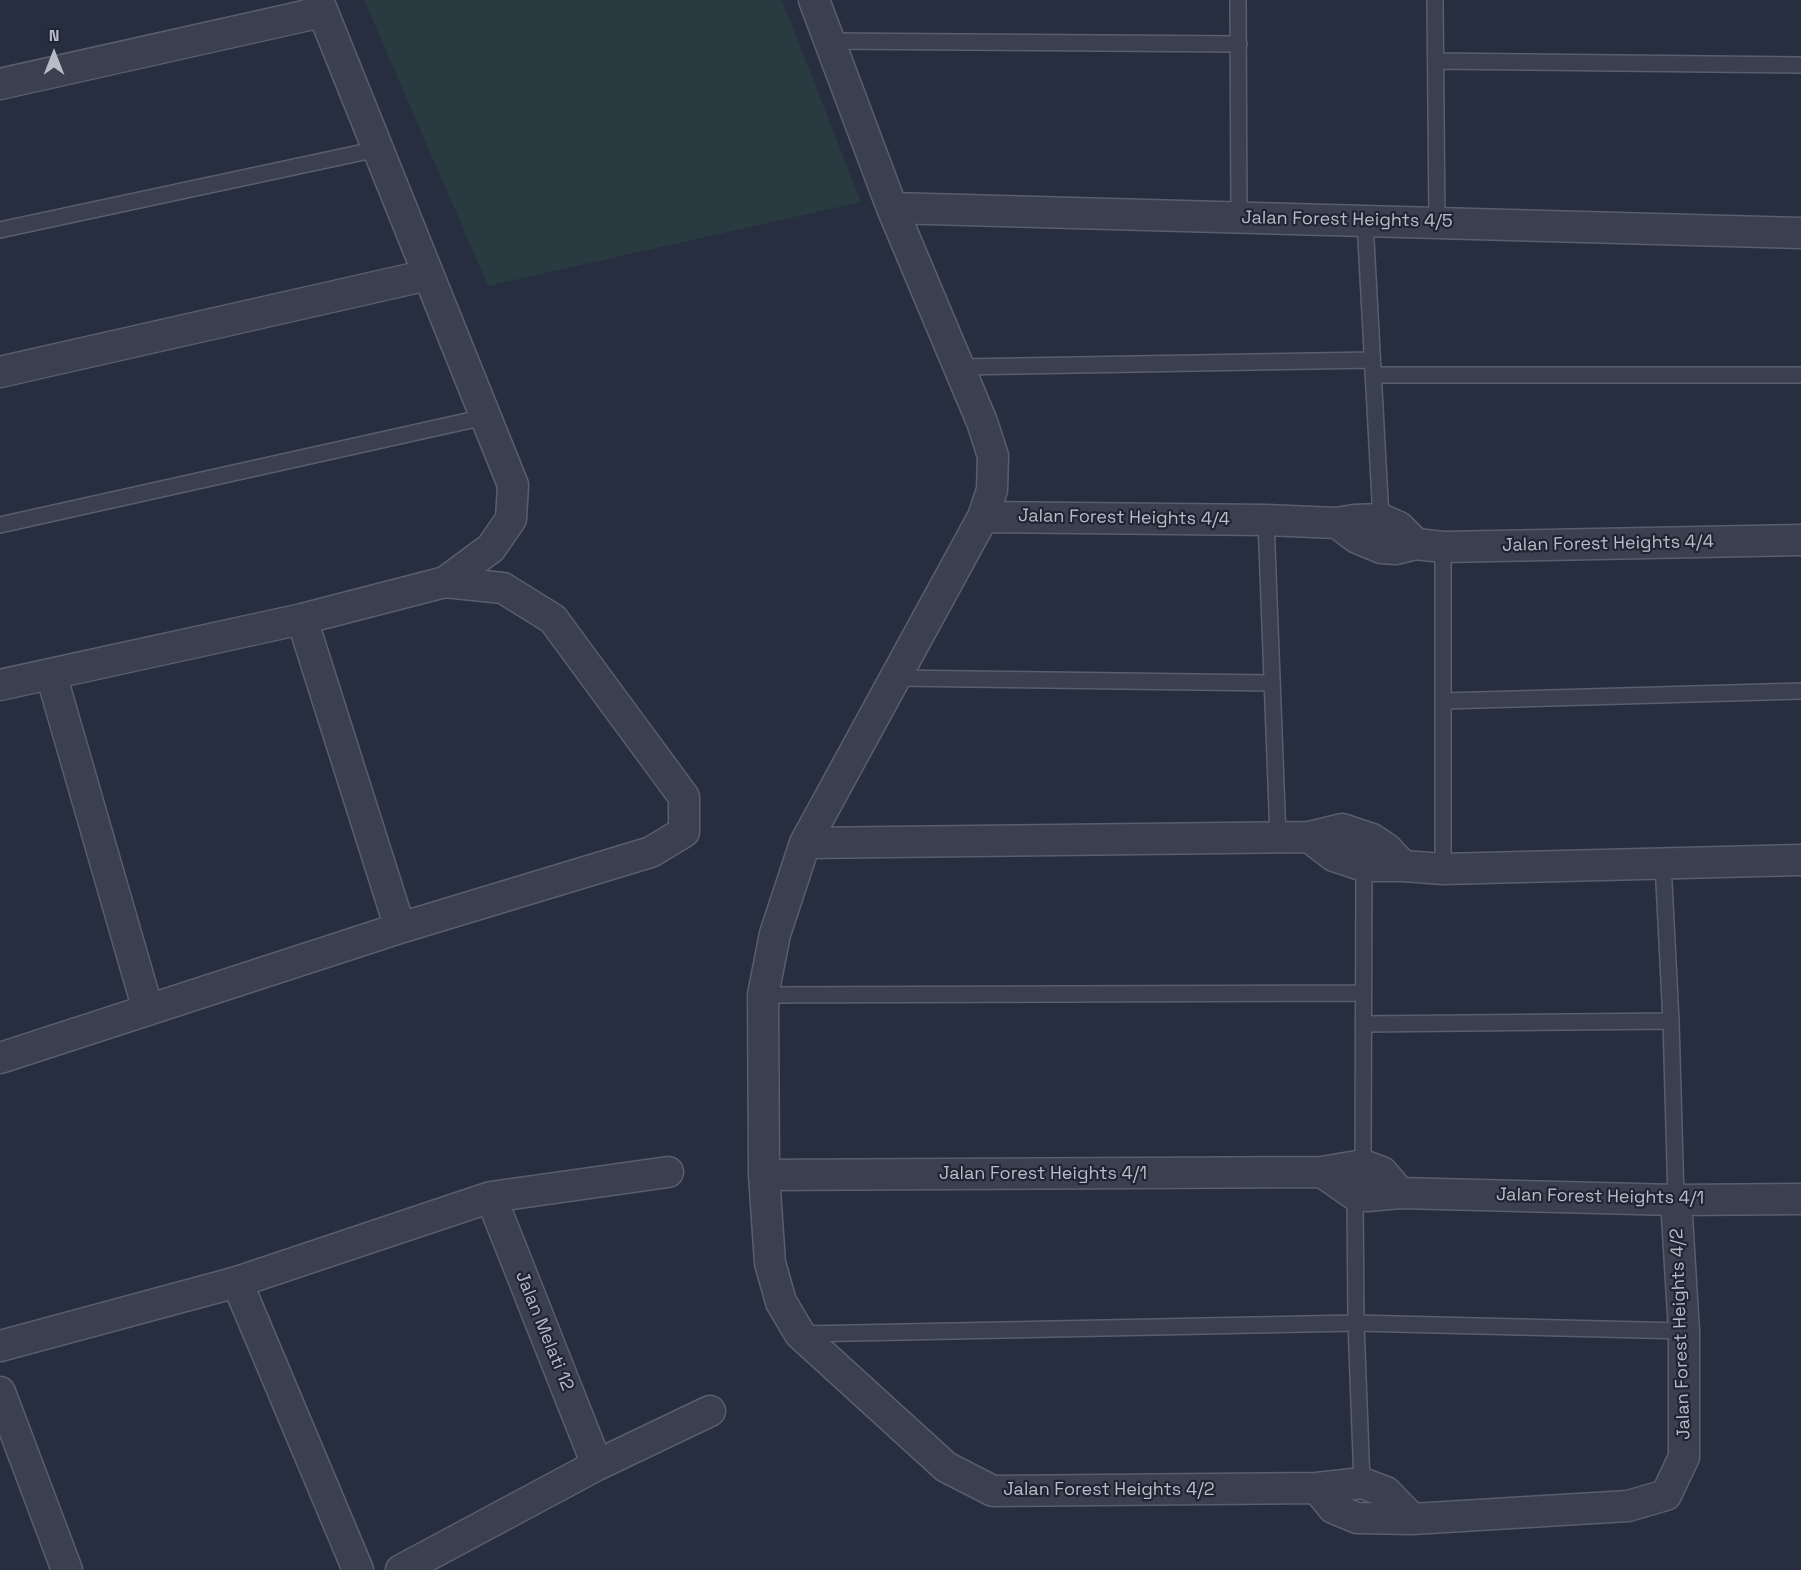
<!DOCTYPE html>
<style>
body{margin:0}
#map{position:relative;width:1801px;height:1570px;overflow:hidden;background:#272e3f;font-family:"Space Grotesk",sans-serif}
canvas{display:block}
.north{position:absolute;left:24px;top:24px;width:60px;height:60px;-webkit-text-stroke:4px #202534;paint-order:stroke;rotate:0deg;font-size:16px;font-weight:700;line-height:24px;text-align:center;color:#b8bcc9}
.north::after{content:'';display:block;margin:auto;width:21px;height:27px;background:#b8bcc9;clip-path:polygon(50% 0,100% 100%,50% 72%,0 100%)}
</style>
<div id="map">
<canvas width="1801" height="1570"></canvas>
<div class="north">N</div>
</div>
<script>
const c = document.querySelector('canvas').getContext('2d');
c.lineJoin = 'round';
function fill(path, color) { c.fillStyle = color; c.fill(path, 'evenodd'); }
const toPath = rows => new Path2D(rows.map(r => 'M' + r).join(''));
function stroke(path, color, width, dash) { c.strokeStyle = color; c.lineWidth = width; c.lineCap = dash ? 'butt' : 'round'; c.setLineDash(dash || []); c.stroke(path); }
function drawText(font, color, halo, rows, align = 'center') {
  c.font = font + ' "Space Grotesk",sans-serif'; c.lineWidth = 4.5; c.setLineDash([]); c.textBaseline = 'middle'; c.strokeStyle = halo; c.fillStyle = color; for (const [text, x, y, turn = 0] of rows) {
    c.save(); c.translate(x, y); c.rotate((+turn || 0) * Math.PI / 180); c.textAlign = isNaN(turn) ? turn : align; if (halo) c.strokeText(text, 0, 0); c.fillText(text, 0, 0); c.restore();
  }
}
fill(toPath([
 [364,0,782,0,861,202,488,286]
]), '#293a40');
const service = toPath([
 [1238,0,1239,218],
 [1435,0,1437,223],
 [830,41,1239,44],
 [1436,61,1801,65],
 [1365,221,1381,519],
 [0,230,378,149],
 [959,367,1372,360],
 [1373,375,1801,375],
 [1266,520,1278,837],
 [0,525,485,417],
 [1443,547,1443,869],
 [895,678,1272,683],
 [1443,701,1801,691],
 [763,995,1363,993],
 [1671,1021,1676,1200],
 [1363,1024,1671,1021,1663,863],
 [1363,1165,1364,866],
 [1355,1195,1356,1323,1362,1483],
 [802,1334,1356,1323,1684,1331]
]);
const minor = toPath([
 [318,0,513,485,511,519,491,548,445,582],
 [814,0,892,208,982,422,993,456,992,490,983,517,805,843,775,934,763,995,764,1175,770,1263,781,1302,800,1334,946,1467,993,1491,1317,1488,1362,1483,1386,1492,1412,1519],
 [0,84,322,12],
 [892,208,1801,233],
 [0,372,428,275],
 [983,517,1266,520,1337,523,1354,520,1381,519,1399,527,1416,544],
 [1337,523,1357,538,1381,548,1396,549,1416,544,1443,547,1801,540],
 [302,619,400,928],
 [51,674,148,1010],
 [0,685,302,619,445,582,503,588,553,619,684,797,684,832,651,852,400,928,0,1058],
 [1309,837,1334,856,1364,866,1403,866,1443,869,1801,860],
 [805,843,1309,837,1342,829,1372,839,1387,849,1403,866],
 [1322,1172,1355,1195,1368,1196,1400,1193,1676,1200,1801,1199],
 [764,1175,1322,1172,1363,1165,1382,1172,1400,1193],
 [491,1197,597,1465],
 [237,1282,358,1570],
 [0,1346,237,1282,491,1197,668,1172],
 [0,1392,67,1570],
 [1317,1488,1333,1508,1357,1518,1412,1519,1628,1506,1666,1495,1684,1457,1684,1331,1676,1200],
 [401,1570,597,1465,710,1411]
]);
stroke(service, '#595e6c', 18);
stroke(minor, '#595e6c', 33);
stroke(service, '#3b404f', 15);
stroke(minor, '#3b404f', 30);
drawText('18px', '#b8bcc9', '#202534', [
 ["Jalan Forest Heights 4/5",1347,220,1],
 ["Jalan Forest Heights 4/4",1124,518,1],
 ["Jalan Forest Heights 4/4",1608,544,-1],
 ["Jalan Forest Heights 4/1",1043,1174],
 ["Jalan Forest Heights 4/1",1600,1197,1],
 ["Jalan Melati 12",544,1331,68],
 ["Jalan Forest Heights 4/2",1681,1334,-92],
 ["Jalan Forest Heights 4/2",1109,1490]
]);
</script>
